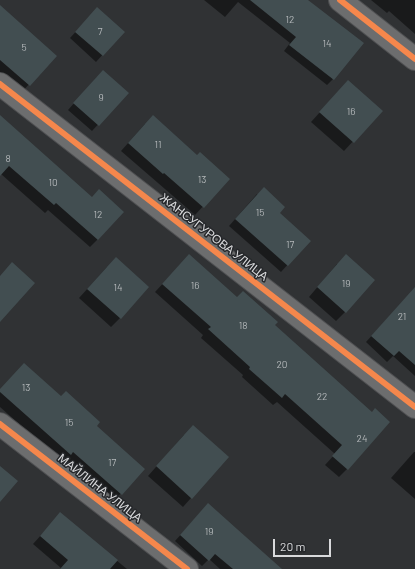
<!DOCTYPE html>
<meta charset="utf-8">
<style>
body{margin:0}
#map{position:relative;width:415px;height:569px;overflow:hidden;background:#303234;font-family:Barlow,sans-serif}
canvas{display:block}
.scale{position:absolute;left:273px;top:539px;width:58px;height:18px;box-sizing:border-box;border:2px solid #d9dadc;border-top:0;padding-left:5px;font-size:12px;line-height:14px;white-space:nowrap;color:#d9dadc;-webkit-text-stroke:3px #26282b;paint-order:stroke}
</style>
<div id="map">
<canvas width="415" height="569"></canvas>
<div class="scale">20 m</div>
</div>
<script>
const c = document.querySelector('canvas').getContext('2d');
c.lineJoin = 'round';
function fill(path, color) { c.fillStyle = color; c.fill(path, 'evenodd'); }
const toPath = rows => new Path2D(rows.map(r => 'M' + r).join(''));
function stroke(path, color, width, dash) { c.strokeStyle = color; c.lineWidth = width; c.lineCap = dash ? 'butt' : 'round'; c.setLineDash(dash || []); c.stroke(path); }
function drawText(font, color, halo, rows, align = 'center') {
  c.font = font + ' Barlow,sans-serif'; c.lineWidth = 3; c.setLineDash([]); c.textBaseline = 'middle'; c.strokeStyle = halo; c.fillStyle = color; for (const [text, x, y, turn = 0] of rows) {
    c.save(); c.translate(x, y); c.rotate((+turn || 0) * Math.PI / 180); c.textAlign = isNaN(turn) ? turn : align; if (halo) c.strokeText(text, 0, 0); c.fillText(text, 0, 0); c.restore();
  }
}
fill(toPath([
 [204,0,306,0,333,79,327,85,284,51,290,43,238,2,225,17],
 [371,0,415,0,415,34,389,11,387,13],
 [0,6,55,56,20,94,0,76],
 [91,15,123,32,96,62,70,38],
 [97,77,127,93,92,131,68,110],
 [340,90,381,111,344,151,311,122],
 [0,116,98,239,90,247,48,210,45,213,1,174,0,175],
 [145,124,197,156,228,179,195,215,121,151],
 [257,194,309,241,281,272,229,226],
 [181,264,237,298,274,325,372,413,347,469,339,477,325,465,335,454,277,402,273,405,242,377,243,375,201,338,203,335,155,292],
 [337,264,345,312,336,321,309,297],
 [107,267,120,318,111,327,79,298],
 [402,302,415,302,415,376,393,356,387,362,366,342],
 [24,364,143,469,113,502,65,460,62,462,0,407,0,390],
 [184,435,191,498,183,507,148,476],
 [414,452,415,452,415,499,391,478],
 [202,511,281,569,220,569,209,559,202,566,175,541],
 [60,514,127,569,60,569,61,568,33,544]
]), '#0007');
fill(toPath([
 [250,0,308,0,364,43,334,80,289,45,296,37],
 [0,5,57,56,30,86,0,60],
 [97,7,125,32,103,56,75,32],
 [103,70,129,93,99,126,73,103],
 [348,80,383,111,354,143,319,112],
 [0,115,92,197,99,189,124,212,98,240,56,203,54,205,9,166,0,176],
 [153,115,197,155,200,152,230,179,204,208,164,173,163,174,128,143],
 [264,187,285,207,280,213,311,241,288,266,235,219],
 [189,254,237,297,243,291,278,322,275,325,372,412,375,408,390,422,348,470,332,456,342,445,285,394,282,398,249,369,250,367,208,329,211,327,162,284],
 [346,254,375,280,346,313,317,287],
 [116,257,149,287,121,319,87,289],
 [12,262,35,283,0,322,0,276],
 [415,287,415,365,399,351,394,356,371,336],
 [24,363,61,396,66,391,100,422,97,426,145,469,122,495,73,452,71,455,0,392,0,389],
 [193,425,229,457,192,499,156,466],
 [0,466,18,481,0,502],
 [208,503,237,529,282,569,233,569,215,554,209,561,180,535],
 [60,512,118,560,110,569,60,569,68,560,40,536]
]), '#424e51');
const minor = toPath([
 [340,0,415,59],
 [0,84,415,407],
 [0,424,187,569]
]);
stroke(minor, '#4f5052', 24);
stroke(minor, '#6c6d6e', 22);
stroke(toPath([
 [340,0,415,59],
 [0,84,415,407],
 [0,424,187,569]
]), '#f5874c', 6);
drawText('10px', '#b3b7b9', null, [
 ["12",290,20],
 ["7",100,32],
 ["14",327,44],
 ["5",24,48],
 ["9",101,98],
 ["16",351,112],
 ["11",158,145],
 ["8",8,159],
 ["13",202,180],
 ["10",53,183],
 ["15",260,213],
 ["12",98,215],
 ["17",290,245],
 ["19",346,284],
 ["16",195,286],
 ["14",118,288],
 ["21",402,317],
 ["18",243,326],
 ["20",282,365],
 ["13",26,388],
 ["22",322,397],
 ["15",69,423],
 ["24",362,439],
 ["17",112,463],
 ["19",209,532]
]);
drawText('12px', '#d9dadc', '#26282b', [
 ["ЖАНСУГУРОВА УЛИЦА",214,237,38],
 ["МАЙЛИНА УЛИЦА",100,488,38]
]);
</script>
